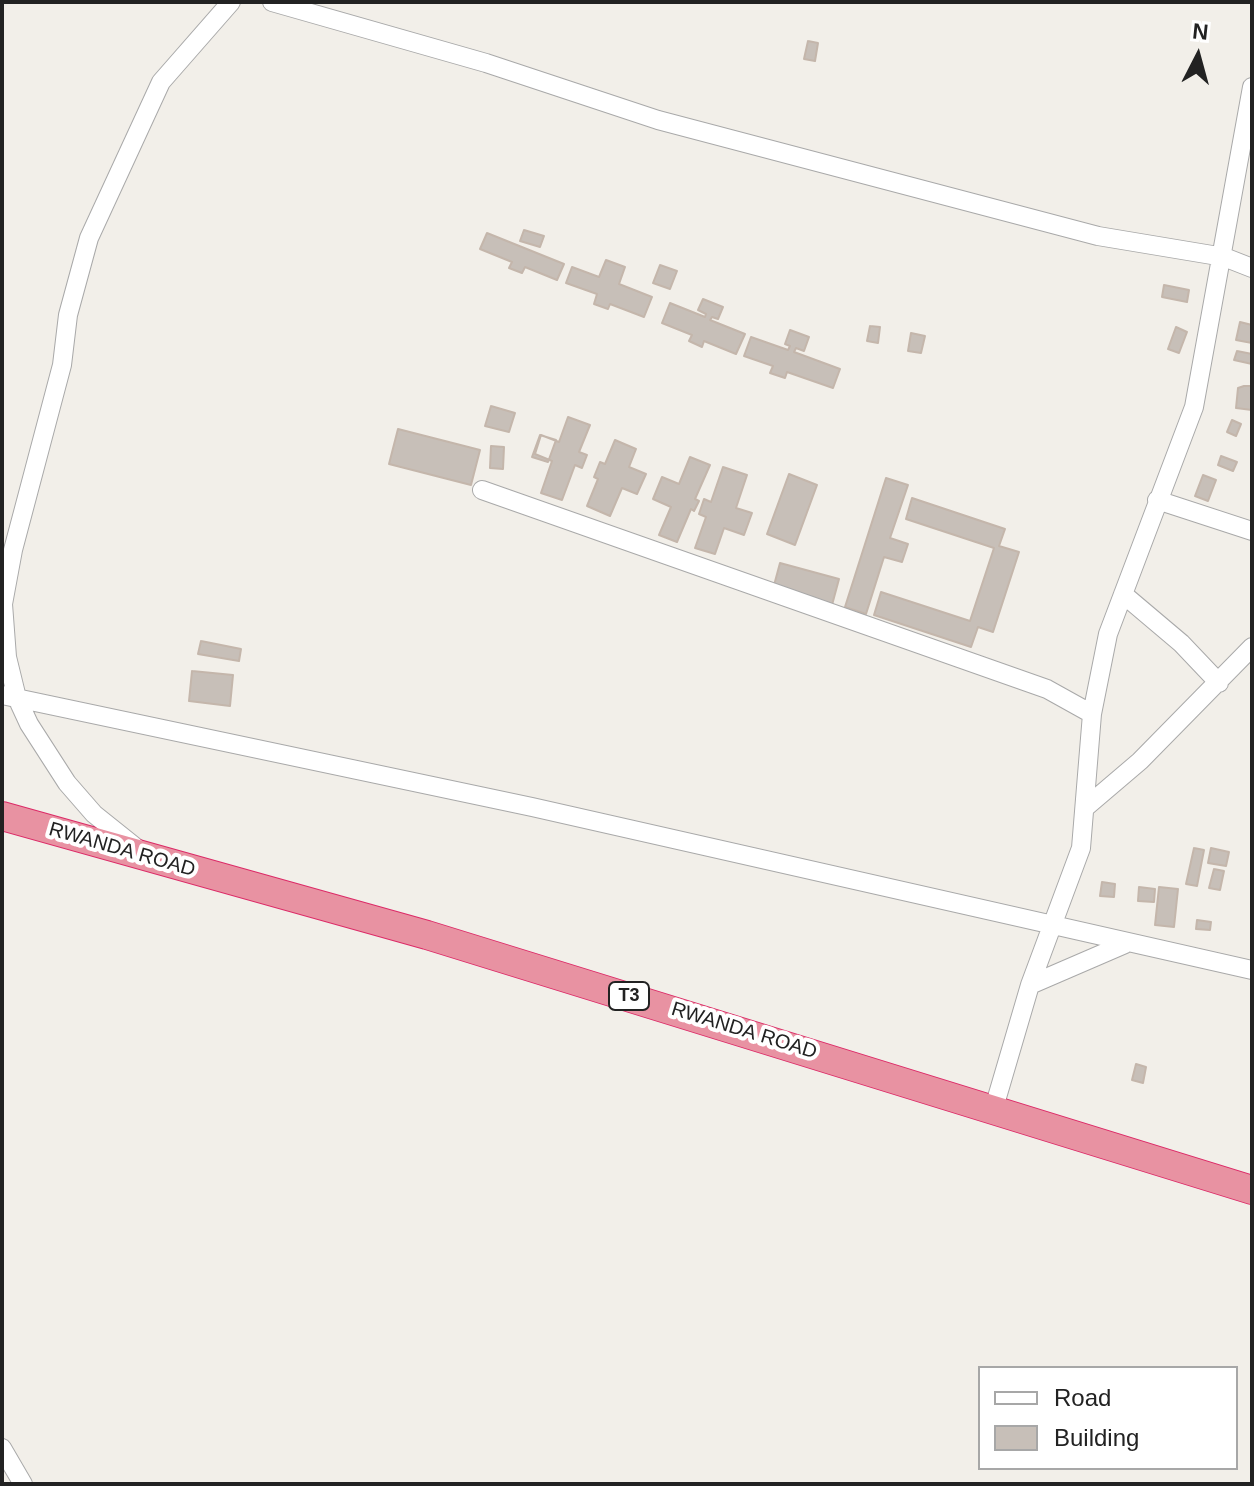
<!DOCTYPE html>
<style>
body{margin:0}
#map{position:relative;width:1254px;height:1486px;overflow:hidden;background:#f2efe9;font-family:Helvetica,sans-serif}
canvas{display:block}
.frame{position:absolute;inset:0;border:4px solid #222;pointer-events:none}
.legend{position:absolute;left:978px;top:1366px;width:260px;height:104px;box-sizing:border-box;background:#fff;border:2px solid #a7a7a7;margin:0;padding:10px 14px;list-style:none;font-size:24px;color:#222}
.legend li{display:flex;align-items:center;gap:16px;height:40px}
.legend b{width:40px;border:2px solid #a7a7a7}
.north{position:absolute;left:1158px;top:16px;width:80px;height:80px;-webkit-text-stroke:6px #fff;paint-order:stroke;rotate:6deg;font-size:22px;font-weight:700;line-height:32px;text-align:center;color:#222}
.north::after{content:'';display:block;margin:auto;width:28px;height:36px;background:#222;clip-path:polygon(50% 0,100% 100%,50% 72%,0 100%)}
</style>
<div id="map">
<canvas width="1254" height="1486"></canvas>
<div class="frame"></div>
<ul class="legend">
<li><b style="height:10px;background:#fff"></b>Road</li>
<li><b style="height:22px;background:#c7bfb8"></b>Building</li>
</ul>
<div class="north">N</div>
</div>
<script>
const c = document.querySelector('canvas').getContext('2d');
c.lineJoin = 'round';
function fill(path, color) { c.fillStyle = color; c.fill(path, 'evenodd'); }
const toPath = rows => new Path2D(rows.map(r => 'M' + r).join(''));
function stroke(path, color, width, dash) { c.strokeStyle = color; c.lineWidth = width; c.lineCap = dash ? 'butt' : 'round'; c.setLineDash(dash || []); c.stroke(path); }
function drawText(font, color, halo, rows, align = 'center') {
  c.font = font + ' Helvetica,sans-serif'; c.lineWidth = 8; c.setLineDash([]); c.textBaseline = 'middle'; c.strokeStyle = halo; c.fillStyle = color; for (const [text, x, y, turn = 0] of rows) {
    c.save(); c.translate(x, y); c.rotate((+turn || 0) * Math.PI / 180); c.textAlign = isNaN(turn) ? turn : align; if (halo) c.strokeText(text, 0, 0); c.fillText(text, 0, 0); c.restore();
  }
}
const building = toPath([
 [808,41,818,43,815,61,804,59,808,41],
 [524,230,544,236,540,247,520,241,524,230],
 [487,233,564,264,557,280,525,267,522,273,509,268,512,262,480,249,487,233],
 [606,260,625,267,619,284,652,297,644,317,610,304,608,309,594,304,597,294,566,283,572,267,599,277,606,260],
 [660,265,677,271,670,289,653,283,660,265],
 [1164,285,1189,290,1187,302,1162,297,1164,285],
 [703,299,723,307,718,319,712,317,710,320,745,334,736,354,704,341,702,347,689,341,692,335,662,323,670,303,705,317,706,314,698,310,703,299],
 [1240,322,1252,325,1252,343,1236,340,1240,322],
 [870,326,880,327,878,343,867,341,870,326],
 [1176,327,1187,332,1179,353,1168,349,1176,327],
 [790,330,809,337,804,351,796,348,794,352,840,369,833,388,787,372,785,378,770,373,773,366,744,356,751,337,788,350,790,346,785,344,790,330],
 [911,333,925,336,921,353,908,351,911,333],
 [1237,351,1252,354,1252,364,1234,360,1237,351],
 [1244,386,1252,386,1252,410,1236,408,1238,388,1244,386],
 [491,406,515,413,509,432,485,426,491,406],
 [568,417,590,425,579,452,587,455,582,468,575,465,562,500,541,493,552,461,535,454,541,435,559,442,568,417],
 [1232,420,1241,424,1236,436,1227,432,1232,420],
 [398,429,480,450,471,485,389,464,398,429],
 [540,435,556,440,548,462,532,457,540,435],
 [615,440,636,449,629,467,646,474,637,494,622,488,610,516,587,506,598,479,594,477,600,462,605,464,615,440],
 [491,446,504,447,503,469,490,468,491,446],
 [1221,456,1237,462,1233,471,1218,465,1221,456],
 [690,457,710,465,695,499,699,501,694,511,691,509,677,542,659,535,671,507,653,499,662,477,679,484,690,457],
 [723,467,747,475,736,508,752,513,744,535,724,528,715,554,695,548,706,517,699,514,704,499,711,502,723,467],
 [789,474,817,485,795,545,767,534,789,474],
 [1203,475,1216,480,1208,501,1195,496,1203,475],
 [886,478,908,485,890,538,908,544,902,562,884,557,866,614,845,607,886,478],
 [912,498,1005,529,999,546,1019,552,993,632,978,627,971,647,874,615,881,592,970,621,994,548,906,519,912,498],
 [780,563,839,579,832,605,773,589,780,563],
 [201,641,241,649,239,661,198,654,201,641],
 [192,671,233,675,230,706,189,701,192,671],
 [1194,848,1204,850,1197,886,1186,884,1194,848],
 [1211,848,1229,852,1226,866,1208,863,1211,848],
 [1214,869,1224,871,1220,890,1209,888,1214,869],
 [1102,882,1115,884,1114,897,1100,896,1102,882],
 [1139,887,1155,889,1154,902,1138,901,1139,887],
 [1159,887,1178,889,1174,927,1155,925,1159,887],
 [1197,920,1211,922,1210,930,1196,929,1197,920],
 [1136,1064,1146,1067,1143,1083,1132,1080,1136,1064]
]);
fill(building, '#c7bfb8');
stroke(building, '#c4b6ab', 2);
const minor = toPath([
 [272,2,486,63,658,120,1098,236,1224,257,1252,268],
 [482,490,1047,689,1092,714],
 [1157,500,1252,531],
 [1123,594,1181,643,1219,683],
 [2,695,532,807,1252,970],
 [1086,807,1140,761,1252,647],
 [139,850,94,814,67,783,29,724,17,698,7,657,3,604,13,550,62,365,68,315,89,238,161,82,231,2],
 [1030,985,1125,944],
 [993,1111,1030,985,1081,848,1092,714,1108,634,1194,407,1252,87],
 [2,1448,23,1484]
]);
const highway = toPath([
 [2,816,427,935,1252,1190]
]);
stroke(minor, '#a9a9a9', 20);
stroke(highway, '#dc2a67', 30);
stroke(minor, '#fff', 18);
stroke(highway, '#e892a2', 28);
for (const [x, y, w] of [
 [629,996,40]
]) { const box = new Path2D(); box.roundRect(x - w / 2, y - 14, w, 28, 6); c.fillStyle = '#fff'; c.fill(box); stroke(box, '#222', 2); }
drawText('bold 18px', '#222', null, [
 ["T3",629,996]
]);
drawText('20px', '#222', '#fff', [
 ["RWANDA ROAD",122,850,16],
 ["RWANDA ROAD",744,1031,17]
]);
</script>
